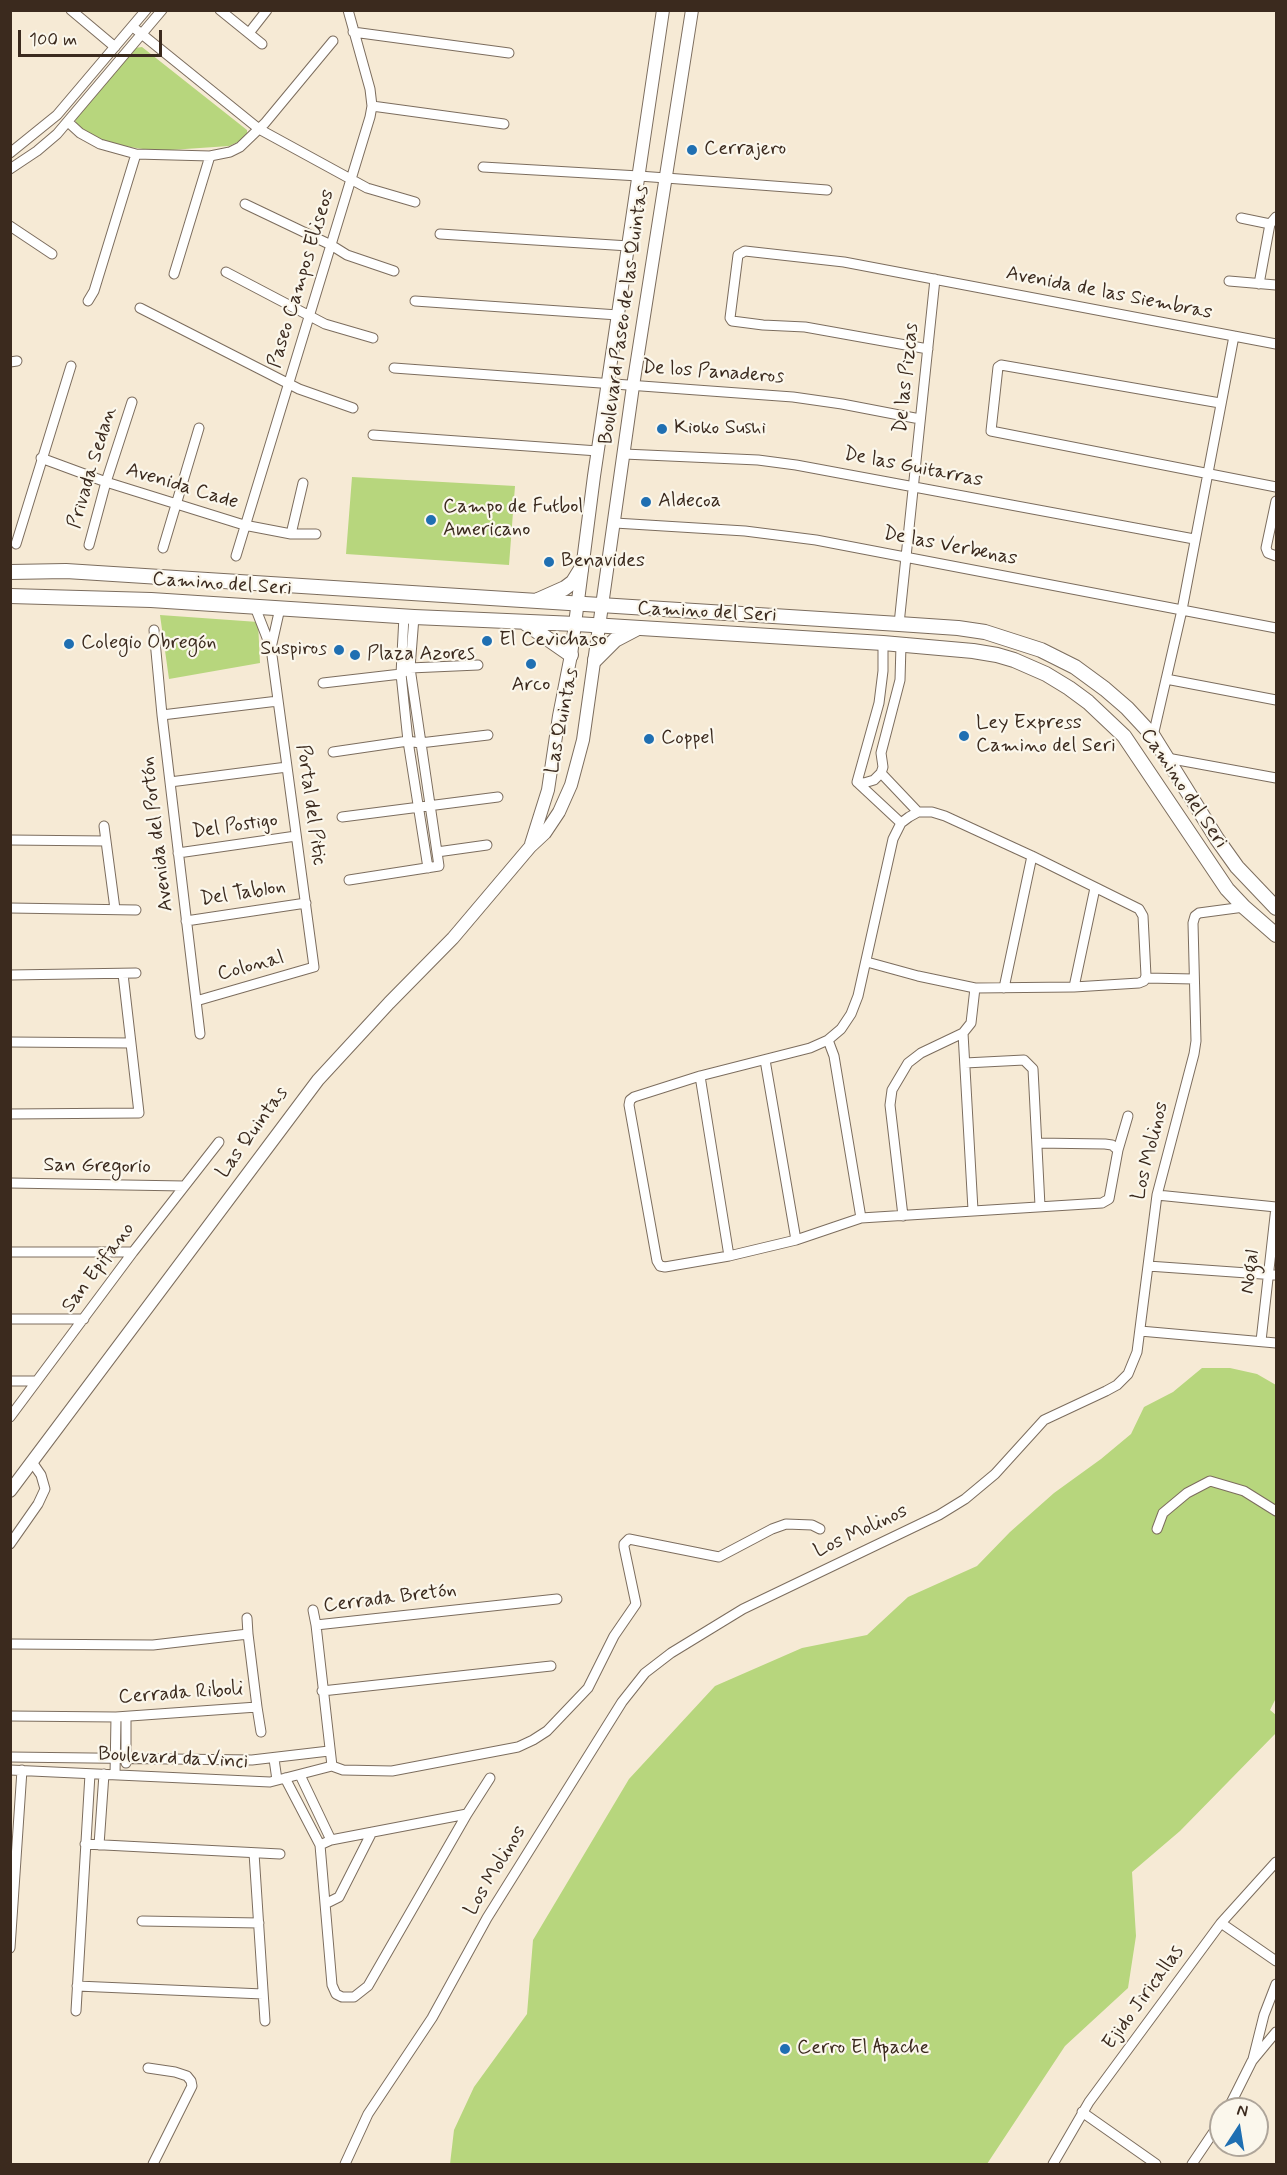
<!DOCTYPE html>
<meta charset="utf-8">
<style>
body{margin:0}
#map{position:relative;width:1287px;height:2175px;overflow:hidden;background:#f6ead5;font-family:Mynerve,sans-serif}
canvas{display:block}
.frame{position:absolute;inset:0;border:12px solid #3b2a1e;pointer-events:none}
.north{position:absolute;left:1209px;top:2097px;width:60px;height:60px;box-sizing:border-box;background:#fbf7ec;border:2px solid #aea59a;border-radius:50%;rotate:12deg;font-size:16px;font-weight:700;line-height:24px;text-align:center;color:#3b2a1e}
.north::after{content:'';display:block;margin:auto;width:21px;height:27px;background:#1f6fb2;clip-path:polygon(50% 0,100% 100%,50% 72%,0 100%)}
.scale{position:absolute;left:18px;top:30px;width:144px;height:27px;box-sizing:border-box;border:3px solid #3b2a1e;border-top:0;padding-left:8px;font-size:18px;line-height:21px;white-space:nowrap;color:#3b2a1e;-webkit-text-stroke:4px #fbf7ec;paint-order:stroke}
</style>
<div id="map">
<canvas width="1287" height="2175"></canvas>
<div class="frame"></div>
<div class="north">N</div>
<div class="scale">100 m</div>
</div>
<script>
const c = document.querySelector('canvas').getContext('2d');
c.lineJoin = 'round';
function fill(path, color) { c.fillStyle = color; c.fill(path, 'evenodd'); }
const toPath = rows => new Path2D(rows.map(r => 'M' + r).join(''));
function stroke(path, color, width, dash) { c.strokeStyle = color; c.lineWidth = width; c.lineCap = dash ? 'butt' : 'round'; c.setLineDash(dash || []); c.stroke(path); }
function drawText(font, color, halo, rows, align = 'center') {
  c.font = font + ' Mynerve,sans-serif'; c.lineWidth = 4.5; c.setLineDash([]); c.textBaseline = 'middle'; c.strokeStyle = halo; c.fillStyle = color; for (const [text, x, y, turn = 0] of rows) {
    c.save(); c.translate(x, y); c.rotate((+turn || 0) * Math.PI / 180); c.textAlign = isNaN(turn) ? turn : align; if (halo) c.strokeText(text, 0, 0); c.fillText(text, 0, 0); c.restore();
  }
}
fill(toPath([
 [142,47,247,130,247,138,229,146,156,151,104,143,77,128,75,118,135,48],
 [352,477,515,486,509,565,346,554],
 [160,615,258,622,260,663,169,679],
 [1202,1368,1230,1368,1257,1374,1276,1385,1276,1698,1270,1710,1276,1715,1276,1733,1180,1831,1132,1872,1136,1936,1128,1988,1065,2046,987,2164,450,2164,454,2130,474,2087,527,2014,533,1940,629,1779,715,1686,802,1648,867,1635,908,1597,977,1566,1010,1532,1054,1493,1101,1459,1131,1434,1144,1407,1173,1392]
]), '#b7d67d');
const street = toPath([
 [71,10,115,47],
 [220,10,262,44],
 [133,27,259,129,367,188,415,202],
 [353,32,509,53],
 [249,33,267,10],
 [372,106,504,124],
 [68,122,80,133,100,144,136,154,210,156,230,152,240,147,265,123,333,41],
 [10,153,57,115,146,10],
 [483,167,639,176,827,190],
 [10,169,37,151,57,134,162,10],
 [245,204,331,245,347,255,394,271],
 [1241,218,1270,224],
 [10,226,52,254],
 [440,234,629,246],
 [226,272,325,324,373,338],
 [174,274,210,156],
 [1229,281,1276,285],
 [1259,284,1270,224,1276,217],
 [88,301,94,291,136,154],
 [415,301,618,315],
 [140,308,299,389,353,408],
 [928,349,805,327,763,325,732,321,730,318,738,255,745,251,844,262,1276,344],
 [10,362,17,361],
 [394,368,793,397,842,404,920,419],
 [1220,403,1001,365,998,367,991,431,1276,487],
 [373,435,598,451],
 [624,454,758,460,796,465,1194,539],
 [41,458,106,482,244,525,291,534,316,534],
 [1276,501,1266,548,1268,553,1276,556],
 [615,523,745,531,816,540,1276,628],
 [291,534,303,483],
 [16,544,71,366],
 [89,545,106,482,132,402],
 [163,548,199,428],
 [236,556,370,117,372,106,370,89,348,10],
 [404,616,401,674,408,741,428,868],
 [899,624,935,279],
 [154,630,162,715,200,1034],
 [271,648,280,608],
 [1166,679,1276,700],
 [323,683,401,674,410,668,478,665],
 [162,715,278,701],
 [1153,736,1182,610,1234,336],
 [333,752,408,741,420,743,488,735],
 [1167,758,1276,778],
 [881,773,918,812],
 [170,782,287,767],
 [857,782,864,783,874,780,881,773,883,767,881,753,900,680,901,645],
 [857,782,879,703,883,671,883,643],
 [857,782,901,823],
 [342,817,498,797],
 [104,826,106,841],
 [10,840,106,841,115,909],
 [437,852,487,845],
 [178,853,296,836],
 [349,880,439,866,410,668,414,617],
 [10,908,136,910],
 [186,921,306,903],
 [867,962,918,976,975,988,1074,987,1139,983,1144,981,1146,976,1143,916,1139,909,1032,856,945,816,932,812,918,812,909,817,901,823,893,839,858,996,851,1014,841,1029,828,1040,810,1048,700,1076,634,1097,630,1100,629,1105,657,1261,660,1266,665,1267,729,1256,796,1240,861,1218,1102,1203,1109,1199,1118,1150,1128,1116],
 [10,975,136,973],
 [1146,978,1194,979],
 [1074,987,1095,888],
 [1004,988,1032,856],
 [196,1001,314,967,271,648,255,607],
 [963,1033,973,1210],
 [828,1040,834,1056,861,1218],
 [10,1042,131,1043],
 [765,1060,796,1240],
 [965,1063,1024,1060,1033,1069,1040,1206],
 [700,1076,729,1256],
 [10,1114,139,1113,123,974],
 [1037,1143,1105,1144,1112,1145,1118,1150],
 [10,1183,184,1186],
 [1157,1195,1276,1207],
 [903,1216,890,1105,892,1090,908,1063,921,1053,963,1033,971,1023,975,988],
 [10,1252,133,1252],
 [1148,1266,1276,1275],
 [10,1319,84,1319],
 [1140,1331,1276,1343],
 [1261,1341,1276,1207],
 [10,1381,36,1381],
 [10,1417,133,1252,219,1142],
 [1157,1529,1163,1513,1187,1493,1210,1481,1244,1491,1276,1511],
 [10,1544,38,1504,45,1489,41,1475,32,1462],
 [313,1610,316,1625],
 [247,1618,248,1634],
 [10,1644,153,1645,248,1634,257,1707,116,1717,10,1716],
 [322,1691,551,1666],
 [257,1707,261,1732],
 [10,1757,252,1760,329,1751],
 [274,1759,277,1780],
 [126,1763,126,1717],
 [332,1766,343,1770,392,1771,518,1747,533,1740,547,1731,588,1688,614,1636,636,1604,624,1547,624,1544,629,1539,719,1557,772,1529,786,1524,812,1525,820,1529],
 [332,1766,316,1625,557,1599],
 [10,1770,270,1782,332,1766],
 [115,1775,116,1717],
 [300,1775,331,1840],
 [285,1778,320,1845,332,1985,336,1994,342,1997,354,1997,368,1986,467,1814,490,1778],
 [85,1844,280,1854],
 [99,1845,104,1774],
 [320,1845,331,1840,467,1814],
 [254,1853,265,2021],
 [325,1904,339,1897,372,1832],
 [142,1921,259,1923],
 [1221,1923,1276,1961],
 [10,1948,22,1770],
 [77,1986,263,1994],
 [76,2011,90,1774],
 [1253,2059,1264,2015,1276,1984],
 [148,2068,175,2072,187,2076,191,2081,192,2086,153,2164],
 [1228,2109,1252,2061,1276,2032],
 [1082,2112,1156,2164],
 [345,2164,368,2114,432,2018,487,1918,622,1702,645,1673,671,1653,743,1609,939,1515,965,1499,995,1474,1044,1420,1106,1391,1117,1385,1128,1374,1137,1352,1157,1195,1194,1054,1196,1041,1193,923,1195,916,1199,913,1244,907],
 [1053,2164,1089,2102,1221,1923,1276,1862],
 [1192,2164,1221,2121]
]);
const secondary = toPath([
 [531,844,548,790,559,716,571,655,594,476,663,10],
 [10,1491,318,1080,389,1003,453,938,530,847,545,833,559,812,571,785,583,740,633,386,692,10]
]);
const primary = toPath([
 [10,572,66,571,899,624,958,628,985,632,1041,650,1075,667,1105,689,1127,708,1153,736,1217,839,1237,867,1276,908],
 [10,596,151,600,414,617,576,624,883,643,973,651,997,655,1014,660,1046,674,1069,688,1088,702,1124,736,1227,889,1244,907,1276,935],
 [538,600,565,588,573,582,581,569],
 [525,623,571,655],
 [595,660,615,640,636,629]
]);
stroke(street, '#7c6d5e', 11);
stroke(secondary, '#7c6d5e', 14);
stroke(primary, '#7c6d5e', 16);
stroke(street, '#fff', 9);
stroke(secondary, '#fff', 12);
stroke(primary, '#fff', 14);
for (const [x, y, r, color] of [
 [692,150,6,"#1f6fb2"],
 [662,429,6,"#1f6fb2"],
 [646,502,6,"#1f6fb2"],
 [431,520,6,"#1f6fb2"],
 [549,562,6,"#1f6fb2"],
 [487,641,6,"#1f6fb2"],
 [69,644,6,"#1f6fb2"],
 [339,650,6,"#1f6fb2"],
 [355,655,6,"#1f6fb2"],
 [531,664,6,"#1f6fb2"],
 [964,736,6,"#1f6fb2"],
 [649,739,6,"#1f6fb2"],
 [785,2049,6,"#1f6fb2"]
]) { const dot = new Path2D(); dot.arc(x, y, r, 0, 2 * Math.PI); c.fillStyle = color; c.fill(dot); stroke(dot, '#fbf7ec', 2); }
drawText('20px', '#3b2a1e', '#fbf7ec', [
 ["Cerrajero",704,150],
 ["Kioko Sushi",674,429],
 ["Aldecoa",658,502],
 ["Campo de Futbol",443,508],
 ["Americano",443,531],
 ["Benavides",561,562],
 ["El Cevichaso",499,641],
 ["Colegio Obregón",81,644],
 ["Suspiros",327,650,"right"],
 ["Plaza Azores",367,655],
 ["Arco",531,686,"center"],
 ["Ley Express",976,724],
 ["Camino del Seri",976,747],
 ["Coppel",661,739],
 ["Cerro El Apache",797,2049]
], 'left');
drawText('20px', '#3b2a1e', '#fbf7ec', [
 ["Paseo Campos Eliseos",302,279,-73],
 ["Avenida de las Siembras",1109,294,11],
 ["Boulevard Paseo de las Quintas",625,315,-82],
 ["De los Panaderos",713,373,4],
 ["De las Pizcas",907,378,-84],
 ["Privada Sedan",93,468,-73],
 ["De las Guitarras",913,468,11],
 ["Avenida Cade",182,487,17],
 ["De las Verbenas",950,547,11],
 ["Camino del Seri",222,585,4],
 ["Camino del Seri",707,613,3],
 ["Las Quintas",563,721,-79],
 ["Camino del Seri",1183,789,56],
 ["Portal del Pitic",310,805,82],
 ["Del Postigo",235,827,-8],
 ["Avenida del Portón",158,834,-97],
 ["Del Tablon",243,894,-9],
 ["Colonal",251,967,-15],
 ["Las Quintas",253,1133,-54],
 ["Los Molinos",1151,1151,-76],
 ["San Gregorio",97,1167,1],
 ["San Epifano",99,1268,-53],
 ["Nogal",1251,1272,-83],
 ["Los Molinos",861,1532,-25],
 ["Cerrada Bretón",390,1599,-7],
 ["Cerrada Riboli",181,1694,-4],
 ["Boulevard da Vinci",173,1759,3],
 ["Los Molinos",496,1871,-59],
 ["Ejido Jiricallas",1144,1998,-54]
]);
</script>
